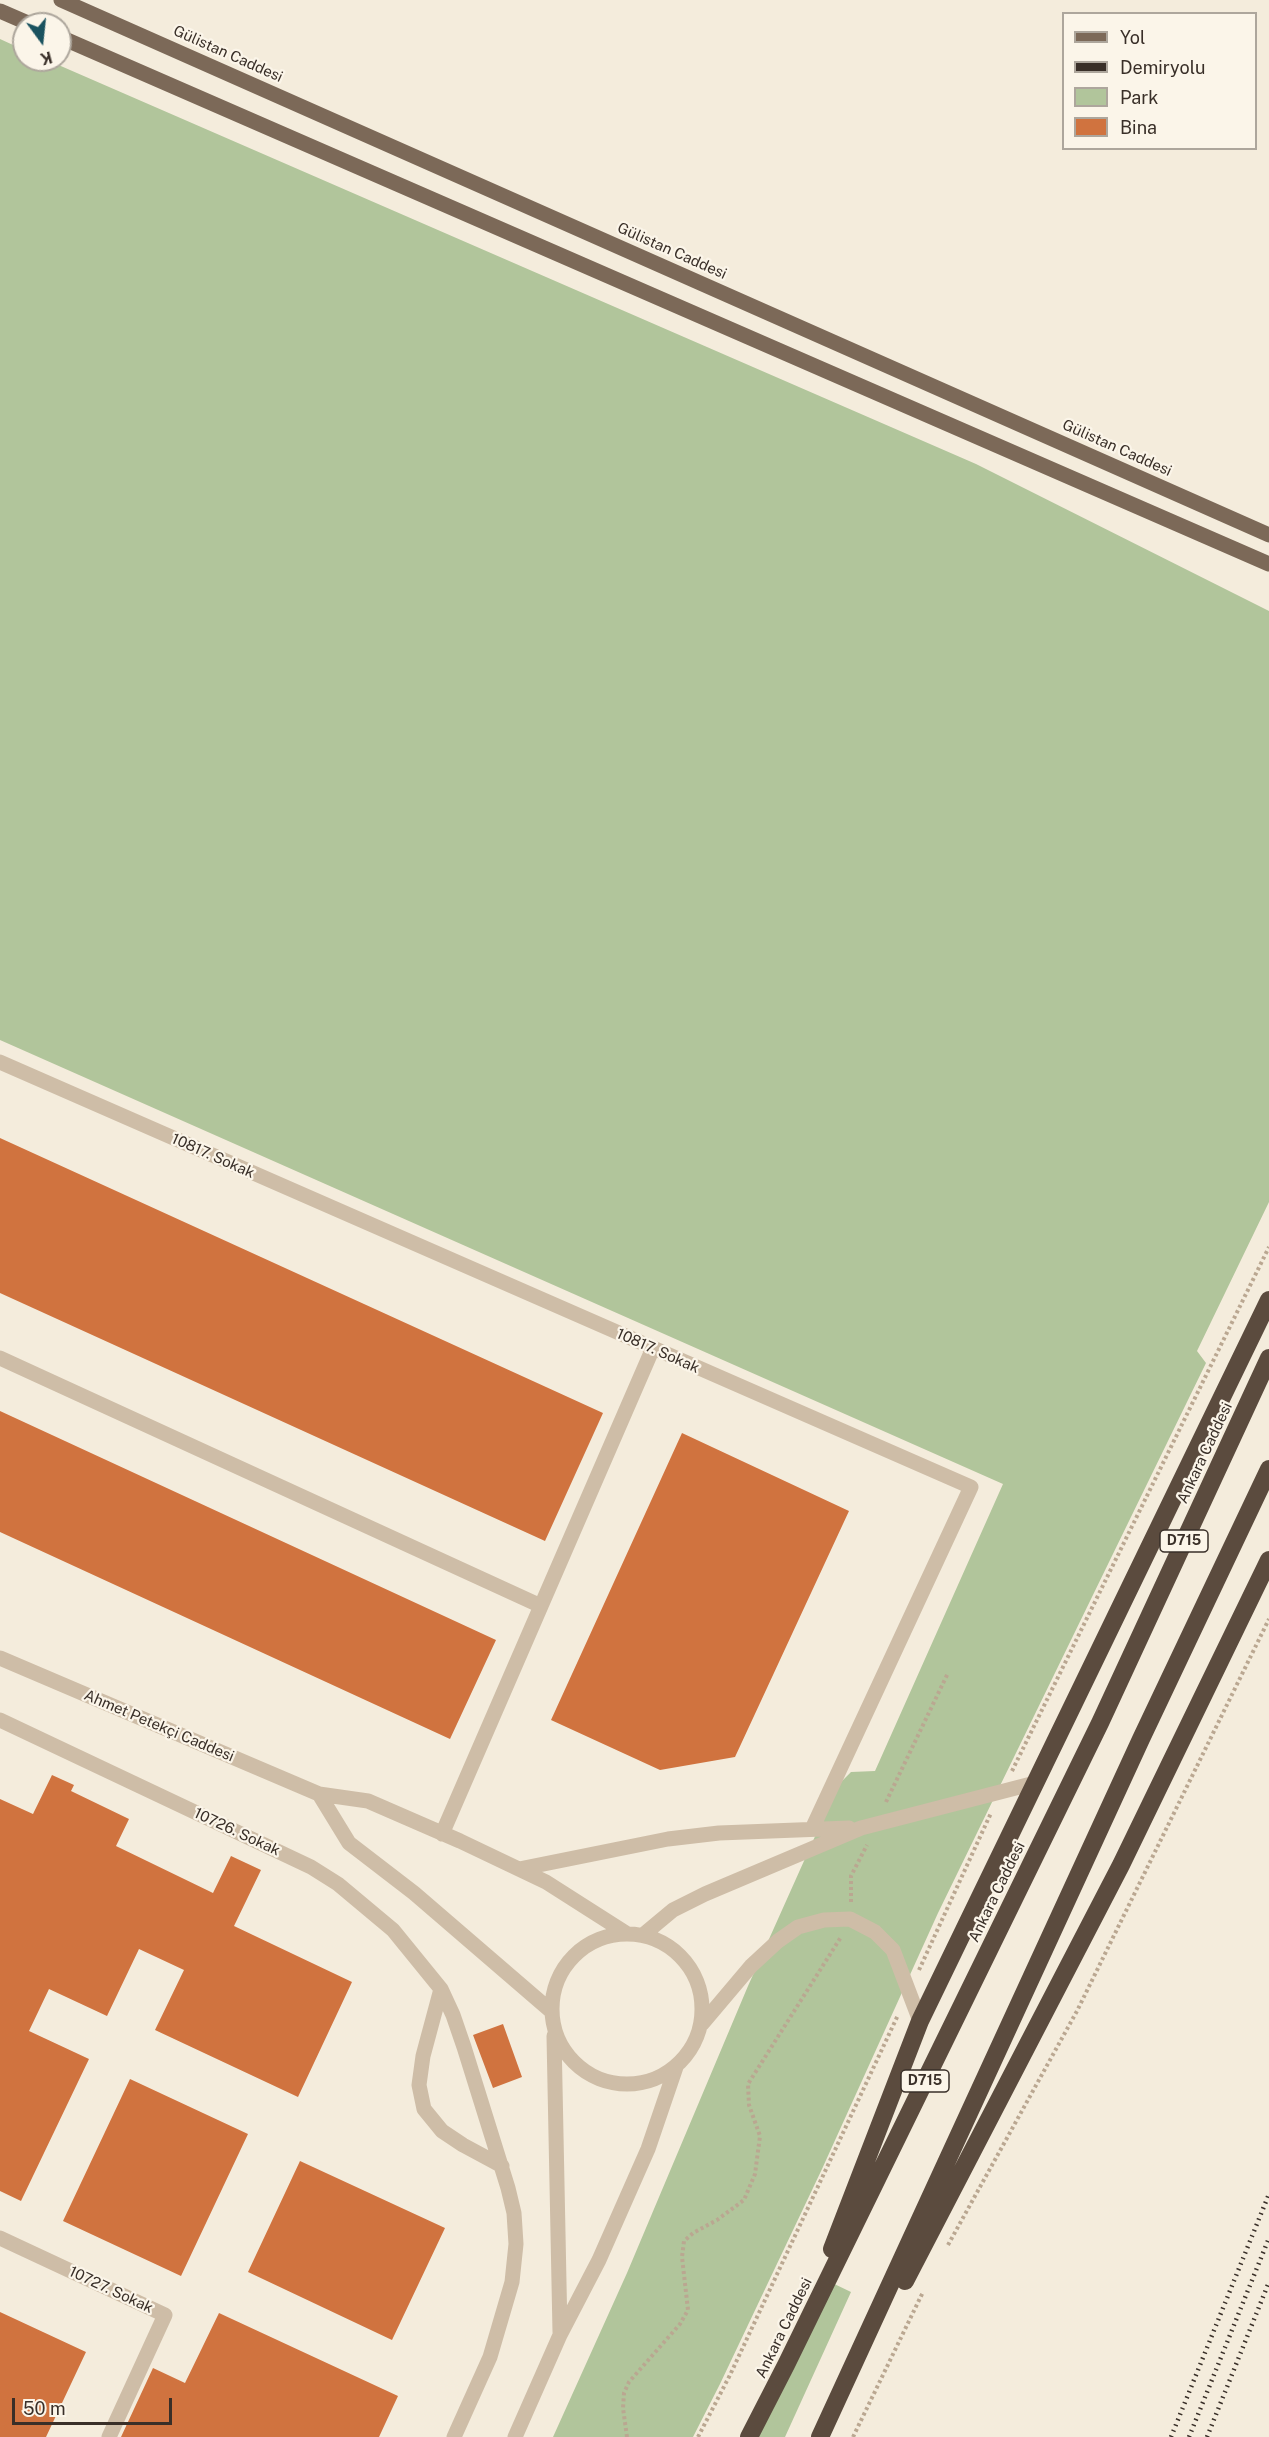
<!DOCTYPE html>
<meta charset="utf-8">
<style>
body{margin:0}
#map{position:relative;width:1269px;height:2437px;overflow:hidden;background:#f4ecdc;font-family:"Public Sans",sans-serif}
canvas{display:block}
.legend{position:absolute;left:1062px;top:12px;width:195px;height:138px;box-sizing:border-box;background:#fbf5e9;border:2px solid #ada69c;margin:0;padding:8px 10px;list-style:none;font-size:18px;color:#392f28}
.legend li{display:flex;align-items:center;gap:12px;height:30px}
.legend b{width:30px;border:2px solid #ada69c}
.north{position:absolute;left:12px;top:12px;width:60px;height:60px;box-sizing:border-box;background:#fbf5e9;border:2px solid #ada69c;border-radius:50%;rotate:165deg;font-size:16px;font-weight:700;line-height:24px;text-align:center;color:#392f28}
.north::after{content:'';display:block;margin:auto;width:21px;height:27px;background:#1a525f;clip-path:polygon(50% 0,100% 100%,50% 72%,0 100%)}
.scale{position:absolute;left:12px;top:2398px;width:160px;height:27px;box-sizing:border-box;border:3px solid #392f28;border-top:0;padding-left:8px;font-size:18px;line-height:21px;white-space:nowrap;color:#392f28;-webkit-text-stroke:4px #fbf5e9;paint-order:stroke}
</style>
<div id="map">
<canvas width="1269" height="2437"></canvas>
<ul class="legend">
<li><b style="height:8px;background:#7c6958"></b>Yol</li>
<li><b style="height:8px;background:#392f28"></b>Demiryolu</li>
<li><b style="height:16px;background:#b1c59b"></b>Park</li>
<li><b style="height:16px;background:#d0733f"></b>Bina</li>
</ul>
<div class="north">K</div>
<div class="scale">50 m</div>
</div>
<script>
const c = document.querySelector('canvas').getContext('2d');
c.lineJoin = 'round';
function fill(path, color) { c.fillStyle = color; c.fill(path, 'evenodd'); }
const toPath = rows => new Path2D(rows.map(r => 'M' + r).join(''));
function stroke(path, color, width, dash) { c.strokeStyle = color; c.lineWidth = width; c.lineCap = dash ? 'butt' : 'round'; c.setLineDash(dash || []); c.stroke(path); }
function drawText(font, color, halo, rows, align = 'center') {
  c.font = font + ' "Public Sans",sans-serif'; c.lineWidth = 4.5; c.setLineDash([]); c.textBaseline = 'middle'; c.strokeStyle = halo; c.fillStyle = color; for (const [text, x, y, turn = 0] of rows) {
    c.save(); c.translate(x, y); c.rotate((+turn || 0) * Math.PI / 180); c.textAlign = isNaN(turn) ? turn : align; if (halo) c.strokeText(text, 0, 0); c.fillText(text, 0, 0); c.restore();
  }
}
fill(toPath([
 [0,39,24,50,24,60,47,60,976,464,1269,611,1269,1202,1197,1351,1206,1363,938,1913,822,2169,720,2384,693,2437,553,2437,627,2273,748,1986,838,1785,851,1772,875,1771,1003,1484,0,1040],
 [826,2280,851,2292,785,2437,750,2437]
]), '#b1c59b');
fill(toPath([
 [0,1138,603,1413,545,1541,0,1293],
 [0,1411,496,1640,450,1739,0,1532],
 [682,1433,849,1511,735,1757,660,1770,551,1720],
 [52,1775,74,1785,71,1791,129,1819,116,1846,213,1893,231,1856,261,1870,234,1926,352,1982,298,2097,155,2030,184,1970,139,1949,107,2016,49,1989,29,2031,89,2059,21,2201,0,2191,0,1799,33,1814],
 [503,2024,522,2077,493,2088,473,2035],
 [130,2079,248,2134,181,2276,63,2221],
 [300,2161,445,2228,392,2340,248,2272],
 [0,2312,86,2352,46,2437,0,2437],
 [219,2313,398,2396,379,2437,121,2437,153,2368,185,2383]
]), '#d0733f');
stroke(toPath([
 [1012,1771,1269,1247],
 [886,1802,948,1673],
 [851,1902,851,1876,867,1845],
 [919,1970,991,1813],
 [948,2245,1077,2011,1269,1619],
 [627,2437,623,2408,624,2393,629,2382,680,2324,688,2310,682,2257,684,2241,693,2233,717,2220,744,2200,755,2174,760,2136,749,2105,748,2084,841,1937],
 [698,2437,730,2375,898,2015],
 [853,2437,923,2292]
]), '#baa791', 4, [3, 3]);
stroke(toPath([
 [0,1062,971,1487,812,1829],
 [0,1358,541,1606],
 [0,1658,319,1794,368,1801,460,1841,546,1882,626,1933],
 [0,1720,311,1867,338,1884,393,1930,441,1989,453,2015,464,2047,508,2188,514,2213,516,2244,512,2282,490,2357,454,2437],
 [319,1794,349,1843,414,1893,551,2011],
 [442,1834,653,1348],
 [519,1869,668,1839,719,1833,849,1828],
 '552 2009a75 75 0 1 1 150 0a75 75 0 1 1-150 0Z',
 [643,1935,673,1910,705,1894,861,1828,1035,1783],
 [441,1989,423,2056,419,2085,424,2109,442,2131,463,2145,502,2166],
 [702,2024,751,1966,778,1941,798,1927,824,1920,850,1919,875,1932,893,1950,920,2021],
 [554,2036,560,2332],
 [0,2238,165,2315,109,2437],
 [515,2437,560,2335,599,2260,648,2149,676,2067]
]), '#cebda7', 15);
stroke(toPath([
 [61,0,1269,535],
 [0,11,30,24],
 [60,37,1269,564]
]), '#7c6958', 15);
stroke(toPath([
 [832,2249,920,2021,1269,1300],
 [905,2281,1121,1865,1269,1560],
 [749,2437,786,2365,1100,1723,1269,1358],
 [820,2437,1141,1739,1269,1469]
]), '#5b4b3e', 18);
stroke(toPath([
 [1171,2437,1269,2194],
 [1189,2437,1269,2238],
 [1207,2437,1269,2282]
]), '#392f28', 4.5, [1.5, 4.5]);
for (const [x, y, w] of [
 [1184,1541,48],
 [925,2081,48]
]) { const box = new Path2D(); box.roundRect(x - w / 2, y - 11, w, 22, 4.5); c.fillStyle = '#fbf5e9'; c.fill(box); stroke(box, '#392f28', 1.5); }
drawText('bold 14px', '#392f28', null, [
 ["D715",1184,1541],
 ["D715",925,2081]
]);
drawText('15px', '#392f28', '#fbf5e9', [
 ["Gülistan Caddesi",228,54,24],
 ["Gülistan Caddesi",672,251,24],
 ["Gülistan Caddesi",1117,448,24],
 ["10817. Sokak",213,1156,24],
 ["10817. Sokak",658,1351,24],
 ["Ankara Caddesi",1205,1453,-65],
 ["Ahmet Petekçi Caddesi",159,1726,23],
 ["10726. Sokak",237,1832,25],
 ["Ankara Caddesi",997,1892,-64],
 ["10727. Sokak",111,2290,25],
 ["Ankara Caddesi",784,2328,-64]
]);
</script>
